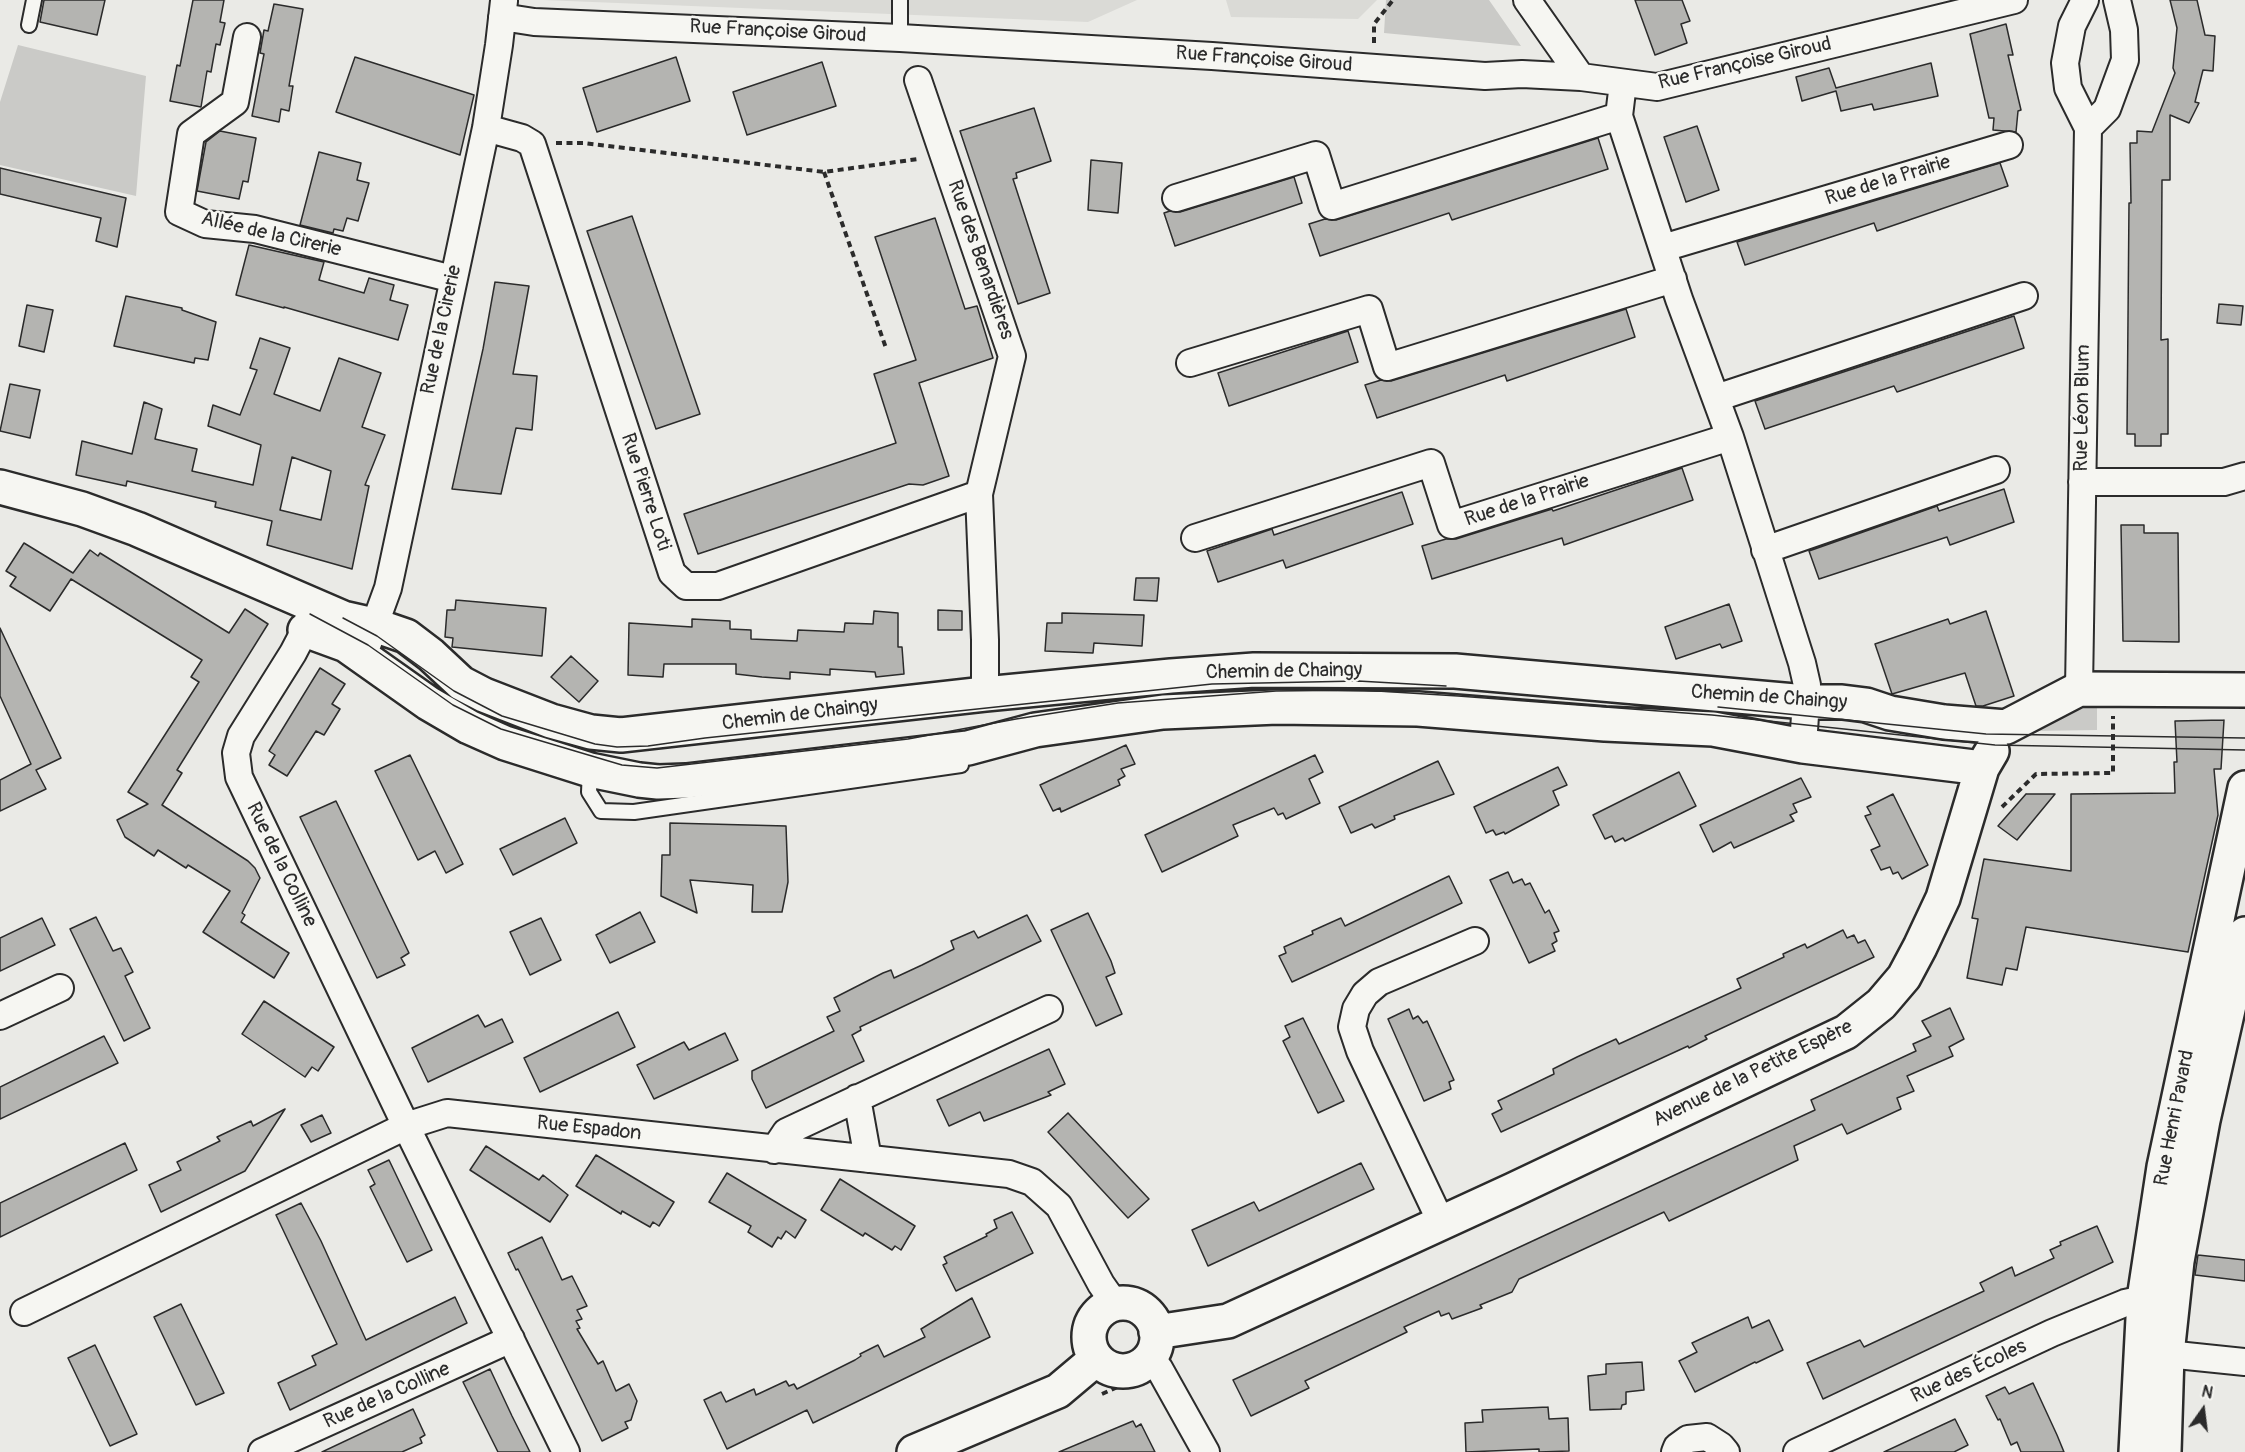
<!DOCTYPE html>
<meta charset="utf-8">
<style>
body{margin:0}
#map{position:relative;width:2245px;height:1452px;overflow:hidden;background:#eaeae6;font-family:Pangolin,sans-serif}
canvas{display:block}
.north{position:absolute;left:2173px;top:1380px;width:60px;height:60px;-webkit-text-stroke:4px #f6f6f2;paint-order:stroke;rotate:14deg;font-size:16px;font-weight:700;line-height:24px;text-align:center;color:#2b2b2b}
.north::after{content:'';display:block;margin:auto;width:21px;height:27px;background:#2b2b2b;clip-path:polygon(50% 0,100% 100%,50% 72%,0 100%)}
</style>
<div id="map">
<canvas width="2245" height="1452"></canvas>
<div class="north">N</div>
</div>
<script>
const c = document.querySelector('canvas').getContext('2d');
c.lineJoin = 'round';
function fill(path, color) { c.fillStyle = color; c.fill(path, 'evenodd'); }
const toPath = rows => new Path2D(rows.map(r => 'M' + r).join(''));
function stroke(path, color, width, dash) { c.strokeStyle = color; c.lineWidth = width; c.lineCap = dash ? 'butt' : 'round'; c.setLineDash(dash || []); c.stroke(path); }
function drawText(font, color, halo, rows, align = 'center') {
  c.font = font + ' Pangolin,sans-serif'; c.lineWidth = 5; c.setLineDash([]); c.textBaseline = 'middle'; c.strokeStyle = halo; c.fillStyle = color; for (const [text, x, y, turn = 0] of rows) {
    c.save(); c.translate(x, y); c.rotate((+turn || 0) * Math.PI / 180); c.textAlign = isNaN(turn) ? turn : align; if (halo) c.strokeText(text, 0, 0); c.fillText(text, 0, 0); c.restore();
  }
}
fill(toPath([
 [543,0,1137,0,1088,22],
 [1226,0,1377,0,1358,19,1231,17]
]), '#dadad6');
fill(toPath([
 [1386,0,1489,0,1521,46,1384,33],
 [18,45,146,76,136,196,0,165,0,102],
 [2097,703,2097,730,2032,731,2078,706]
]), '#cacac7');
const building = toPath([
 [44,0,105,0,97,35,40,22,44,0],
 [193,0,224,0,220,22,225,23,220,45,216,44,211,72,207,71,201,107,170,101,177,65,180,66,193,0],
 [1635,0,1682,0,1690,21,1681,24,1687,43,1655,55,1635,0],
 [2170,0,2197,0,2205,35,2215,36,2213,71,2203,70,2195,102,2199,103,2189,123,2170,115,2170,180,2162,180,2161,340,2168,339,2168,434,2161,434,2161,446,2135,446,2135,434,2127,434,2129,203,2131,203,2130,143,2137,143,2137,131,2152,132,2175,73,2173,68,2177,28,2170,0],
 [274,4,303,9,289,86,293,86,289,111,281,109,279,122,252,116,264,54,260,53,264,30,268,31,274,4],
 [2006,24,2013,55,2008,55,2021,110,2018,111,2016,132,1993,130,1994,118,1989,118,1970,34,2006,24],
 [355,57,474,95,460,155,336,112,355,57],
 [676,57,690,101,597,132,583,88,676,57],
 [822,62,836,106,747,135,733,92,822,62],
 [1931,63,1938,96,1874,110,1872,104,1841,111,1836,91,1802,101,1796,77,1829,68,1836,88,1931,63],
 [1034,108,1051,161,1016,173,1017,178,1013,179,1050,293,1018,304,960,131,1034,108],
 [1697,126,1719,190,1686,202,1664,137,1697,126],
 [220,131,256,138,248,182,243,181,239,199,197,191,206,142,220,131],
 [1598,138,1608,169,1452,220,1449,213,1320,256,1309,224,1325,219,1336,220,1598,138],
 [319,152,361,163,357,180,369,183,358,221,347,218,343,231,334,229,333,233,300,225,319,152],
 [1091,160,1122,163,1118,213,1088,210,1091,160],
 [2000,163,2008,186,1877,231,1874,223,1745,265,1737,242,2000,163],
 [0,168,126,198,117,247,96,241,101,218,0,194,0,168],
 [1294,177,1302,203,1175,246,1164,213,1170,211,1180,212,1294,177],
 [632,216,700,414,656,429,587,231,632,216],
 [935,218,965,309,977,306,993,358,919,383,949,476,923,485,909,484,698,554,684,514,896,443,874,374,916,360,875,237,935,218],
 [249,245,324,262,319,280,364,293,369,278,394,285,390,300,408,305,398,340,284,307,284,308,236,295,249,245],
 [495,282,529,286,513,374,537,376,532,430,516,428,501,494,452,489,483,349,495,282],
 [126,296,182,308,182,310,216,322,208,360,195,358,194,363,114,346,126,296],
 [2219,304,2243,306,2241,325,2217,323,2219,304],
 [27,305,53,310,44,352,19,346,27,305],
 [1626,309,1635,337,1507,381,1505,375,1377,418,1365,385,1381,380,1391,381,1626,309],
 [2014,316,2024,348,1897,392,1894,386,1765,429,1755,401,2014,316],
 [1348,331,1358,362,1229,406,1218,373,1348,331],
 [260,338,290,348,274,394,320,411,339,358,381,373,362,427,385,435,365,485,369,486,352,569,267,545,272,521,215,507,216,502,127,481,126,486,76,475,82,441,132,454,144,402,162,409,155,439,197,449,192,471,253,485,261,445,208,426,213,405,240,415,257,370,250,368,260,338],
 [292,457,331,471,321,520,280,510,292,457],
 [10,384,40,390,30,438,0,431,10,384],
 [1682,468,1693,500,1564,545,1562,538,1432,579,1422,546,1446,539,1456,539,1552,509,1553,511,1682,468],
 [2004,489,2014,522,1950,545,1947,537,1819,579,1809,551,1937,506,1939,511,2004,489],
 [1402,492,1413,524,1286,568,1283,560,1218,582,1207,551,1272,529,1274,535,1402,492],
 [2121,525,2144,525,2144,533,2178,533,2179,642,2123,641,2121,525],
 [24,543,73,573,90,550,98,556,100,553,229,633,245,609,268,624,177,770,182,773,162,805,248,861,255,868,260,878,242,913,245,915,241,922,289,953,274,978,203,932,230,891,188,865,186,868,158,850,154,856,125,837,117,820,148,804,128,792,199,682,191,677,202,660,71,579,50,611,10,586,16,577,6,571,24,543],
 [1136,578,1159,578,1157,601,1134,600,1136,578],
 [456,600,546,608,542,656,452,647,453,638,445,637,447,610,455,610,456,600],
 [1729,604,1742,641,1722,648,1720,644,1676,659,1665,627,1729,604],
 [938,610,962,611,962,630,938,630,938,610],
 [874,611,898,613,898,647,902,647,904,674,876,677,875,672,830,669,830,675,790,672,790,679,762,677,736,674,736,664,664,664,663,677,628,675,629,623,692,627,692,619,730,621,730,629,751,630,751,639,797,641,798,630,844,632,845,623,873,624,874,611],
 [1986,611,2014,696,1983,706,1976,706,1965,673,1892,694,1875,644,1948,619,1950,624,1986,611],
 [1062,613,1144,615,1142,646,1094,643,1093,653,1045,651,1047,623,1062,623,1062,613],
 [0,628,61,758,36,770,46,789,0,811,0,780,31,764,0,696,0,628],
 [571,656,598,681,579,702,551,677,571,656],
 [320,668,345,684,332,704,340,709,324,735,316,731,287,776,269,765,275,755,269,751,320,668],
 [2224,720,2221,769,2214,769,2218,815,2188,952,2026,927,2017,970,2006,968,2002,985,1967,978,1978,919,1972,918,1984,859,2071,871,2071,794,2175,793,2174,762,2177,762,2175,721,2224,720],
 [1126,745,1135,764,1121,769,1125,776,1118,780,1120,785,1061,812,1060,808,1053,811,1040,785,1126,745],
 [410,755,463,864,446,873,435,851,418,860,375,771,410,755],
 [1315,755,1323,772,1309,779,1320,803,1286,819,1283,813,1278,815,1274,808,1233,825,1238,836,1162,872,1145,835,1315,755],
 [1438,761,1454,794,1394,816,1395,819,1375,828,1372,824,1351,833,1339,807,1438,761],
 [1558,767,1567,785,1553,791,1559,805,1505,834,1504,832,1496,835,1493,830,1486,833,1474,807,1558,767],
 [1679,772,1696,806,1625,841,1623,838,1615,842,1612,836,1605,839,1593,815,1679,772],
 [1801,778,1811,797,1793,804,1797,812,1790,815,1794,821,1734,848,1731,842,1713,852,1700,825,1801,778],
 [1893,794,1928,865,1902,879,1898,872,1893,874,1890,867,1881,870,1871,850,1880,846,1865,816,1871,814,1867,807,1893,794],
 [2026,794,2055,794,2017,840,1998,826,2026,794],
 [336,801,409,953,401,958,405,965,377,978,300,817,336,801],
 [565,818,577,843,513,875,500,849,565,818],
 [670,823,786,826,788,882,782,912,752,912,753,885,690,880,697,913,661,896,662,855,670,855,670,823],
 [1508,872,1513,883,1522,879,1525,885,1530,883,1545,913,1549,910,1559,931,1554,933,1557,941,1552,944,1555,951,1529,963,1490,880,1508,872],
 [1449,876,1462,903,1292,982,1279,956,1286,953,1284,947,1313,934,1312,931,1341,918,1345,926,1449,876],
 [640,912,655,942,610,963,596,935,640,912],
 [1088,913,1111,961,1115,973,1106,977,1122,1014,1096,1026,1051,930,1088,913],
 [1027,915,1041,941,860,1027,861,1030,852,1035,864,1061,766,1108,752,1079,752,1071,834,1031,827,1017,840,1011,834,998,883,973,891,970,894,978,922,965,954,949,951,941,974,931,978,938,1027,915],
 [96,917,113,951,121,948,133,972,125,976,150,1028,124,1041,70,929,96,917],
 [42,918,55,945,0,971,0,938,42,918],
 [541,918,561,960,530,975,510,932,541,918],
 [1843,930,1847,938,1854,935,1858,943,1865,940,1874,957,1705,1036,1707,1039,1689,1048,1688,1046,1501,1132,1492,1114,1502,1109,1498,1101,1554,1074,1553,1069,1577,1057,1616,1039,1619,1044,1741,988,1737,979,1784,957,1783,954,1805,944,1807,948,1843,930],
 [264,1001,334,1047,318,1071,312,1067,305,1077,242,1034,264,1001],
 [1950,1008,1964,1039,1949,1047,1953,1056,1907,1076,1914,1091,1897,1098,1901,1109,1847,1134,1842,1124,1794,1146,1798,1160,1669,1221,1664,1212,1519,1279,1512,1292,1480,1305,1482,1308,1452,1319,1449,1313,1441,1316,1439,1311,1404,1327,1407,1332,1305,1381,1309,1388,1251,1416,1233,1380,1815,1110,1811,1100,1916,1051,1913,1044,1931,1036,1922,1021,1950,1008],
 [1409,1009,1413,1019,1418,1016,1423,1023,1427,1021,1454,1080,1449,1082,1451,1089,1424,1101,1388,1019,1409,1009],
 [618,1012,635,1047,540,1092,524,1058,618,1012],
 [478,1015,485,1027,502,1019,513,1042,428,1082,412,1048,478,1015],
 [1303,1018,1344,1101,1318,1113,1283,1041,1290,1037,1285,1026,1303,1018],
 [725,1033,738,1060,654,1099,637,1065,684,1042,689,1050,725,1033],
 [104,1036,118,1063,0,1119,0,1087,104,1036],
 [1049,1049,1065,1084,1048,1092,1051,1095,984,1121,980,1112,949,1126,937,1100,1049,1049],
 [285,1109,245,1171,161,1212,149,1185,181,1170,177,1162,220,1141,217,1137,251,1121,253,1126,285,1109],
 [1068,1113,1149,1199,1128,1218,1048,1132,1068,1113],
 [322,1115,331,1133,311,1142,301,1125,322,1115],
 [125,1143,137,1170,0,1237,0,1203,125,1143],
 [486,1146,539,1180,543,1175,568,1195,550,1222,470,1170,486,1146],
 [596,1155,674,1202,659,1226,653,1222,650,1227,622,1211,621,1214,576,1186,596,1155],
 [389,1160,432,1250,407,1262,370,1187,375,1184,368,1170,389,1160],
 [1361,1163,1374,1189,1208,1266,1192,1230,1254,1202,1259,1211,1361,1163],
 [727,1173,806,1220,795,1238,786,1231,781,1239,778,1237,772,1247,748,1232,751,1226,709,1202,727,1173],
 [840,1179,915,1226,901,1250,895,1246,892,1250,865,1233,863,1236,821,1210,840,1179],
 [301,1203,321,1241,366,1340,455,1297,467,1323,290,1410,278,1383,316,1365,312,1356,337,1344,276,1215,301,1203],
 [1012,1212,1033,1253,956,1291,943,1265,947,1263,944,1257,987,1236,986,1234,997,1228,994,1220,1012,1212],
 [2097,1226,2113,1262,1823,1399,1807,1363,1860,1340,1864,1347,1984,1291,1980,1283,2012,1267,2015,1276,2054,1258,2050,1250,2061,1245,2060,1242,2097,1226],
 [542,1237,562,1280,572,1276,587,1306,577,1310,582,1319,576,1321,580,1328,577,1329,598,1364,603,1361,616,1391,629,1384,637,1401,631,1420,625,1422,628,1428,602,1441,518,1269,516,1270,508,1253,542,1237],
 [2198,1255,2245,1260,2245,1281,2195,1275,2198,1255],
 [972,1298,990,1337,813,1423,807,1410,727,1449,704,1400,721,1392,726,1402,754,1389,756,1395,786,1381,789,1386,794,1384,797,1389,855,1360,861,1356,860,1354,878,1345,884,1357,925,1337,921,1329,972,1298],
 [181,1304,224,1393,196,1405,154,1317,181,1304],
 [1748,1317,1752,1328,1769,1320,1783,1350,1756,1363,1755,1362,1695,1392,1679,1361,1697,1352,1692,1343,1748,1317],
 [95,1345,137,1434,110,1446,68,1358,95,1345],
 [1642,1362,1644,1390,1626,1392,1626,1404,1622,1405,1621,1409,1590,1410,1588,1376,1606,1374,1606,1364,1642,1362],
 [490,1369,512,1416,530,1452,498,1452,463,1382,490,1369],
 [2033,1383,2057,1435,2064,1452,2021,1452,2017,1442,2011,1445,2000,1419,1998,1420,1986,1396,2005,1387,2009,1394,2033,1383],
 [1548,1407,1549,1419,1568,1418,1569,1451,1539,1452,1539,1449,1466,1452,1465,1423,1483,1422,1482,1410,1548,1407],
 [413,1409,425,1435,420,1438,422,1443,402,1452,322,1452,413,1409],
 [1955,1419,1968,1445,1954,1452,1884,1452,1955,1419],
 [1133,1421,1136,1427,1141,1424,1155,1452,1059,1452,1133,1421]
]);
fill(building, '#b4b4b1');
stroke(building, '#2b2b2b', 1.5);
const lane = toPath([
 [29,25,34,0],
 [900,38,900,0],
 [590,770,589,792,601,811,634,812,961,765]
]);
const street = toPath([
 [1527,0,1581,77],
 [502,17,534,22,900,38,1212,56,1485,76,1522,74,1581,77,1657,87,2014,0],
 [247,37,235,102,191,134,179,212,205,224,255,229,453,279],
 [918,80,1012,356,979,494,985,640,985,694],
 [1623,83,1619,116,1679,299,1730,437,1802,663,1807,685,1803,746],
 [486,128,522,138,532,144,672,573,686,586,718,586,979,494],
 [2088,128,2107,109,2125,60,2124,30,2117,0],
 [1176,198,1316,155,1332,206,1619,116],
 [1663,248,2009,145],
 [1190,363,1369,309,1387,367,1673,279],
 [1716,398,2024,296],
 [2082,482,2224,482,2245,476],
 [1195,538,1431,463,1451,525,1730,437],
 [1765,550,1996,470],
 [310,614,305,630,293,653,241,736,236,753,239,777,406,1126,566,1452],
 [368,643,388,588,486,128,499,45,504,1],
 [2079,689,2088,128,2068,88,2065,63,2072,26,2085,0],
 [0,1016,60,988],
 [857,1098,868,1159],
 [774,1150,786,1132,1049,1009],
 [1441,1222,1360,1051,1352,1027,1356,1009,1365,994,1379,982,1475,941],
 [24,1312,406,1126,447,1113,1009,1174,1032,1182,1059,1206,1101,1284,1115,1304],
 [2167,1354,2245,1362],
 [1145,1363,1159,1368,1206,1452],
 [262,1452,511,1339],
 [1675,1452,1677,1447,1688,1439,1707,1437,1721,1446,1726,1452],
 [1797,1452,2052,1333,2125,1303,2144,1299]
]);
const secondary = toPath([
 [0,487,82,509,137,529,343,618,374,625,406,636,431,655,461,683,484,695,551,721,591,732,621,735,985,694,1171,676,1254,670,1455,671,1806,702,1842,702,1866,705,1890,713,1944,722,2006,727,2079,689,2245,690],
 [305,630,346,645,428,703,469,727,505,743,590,770,639,780,658,782,686,781,968,748,1035,730,1163,712,1277,707,1418,709,1605,724,1713,729,1803,746,1982,768],
 '1089 1337a34 34 0 1 1 68 0a34 34 0 1 1-68 0Z',
 [1156,1332,1228,1321,1513,1190,1846,1032,1881,1004,1904,977,1920,947,1943,898,1982,768,1992,751],
 [914,1452,1058,1391,1096,1359]
]);
const primary = toPath([
 [2136,1452,2144,1299,2164,1167,2245,788],
 [2164,1452,2167,1354,2177,1261,2203,1120,2245,934]
]);
stroke(lane, '#2b2b2b', 18);
stroke(street, '#2b2b2b', 30);
stroke(secondary, '#2b2b2b', 38);
stroke(primary, '#2b2b2b', 38);
stroke(toPath([
 [1374,43,1374,24,1393,0],
 [556,143,583,143,824,172,918,159],
 [824,172,886,348],
 [2002,807,2036,774,2113,773,2113,716],
 [1102,1394,1131,1381]
]), '#2b2b2b', 4, [6, 4.5]);
stroke(lane, '#f6f6f2', 14);
stroke(street, '#f6f6f2', 26);
stroke(secondary, '#f6f6f2', 33);
stroke(primary, '#f6f6f2', 33);
stroke(toPath([
 [310,614,368,645,453,705,501,729,622,765,657,768,908,739,1016,719,1118,703,1276,691,1361,690,1458,696,1712,715,1995,745,2245,750],
 [343,618,377,636,454,691,502,716,595,744,617,747,648,746,705,738,1212,684,1358,681,1446,686],
 [1718,707,1986,734,2245,738]
]), '#2b2b2b', 1.5);
drawText('20px', '#2b2b2b', '#f6f6f2', [
 ["Rue Françoise Giroud",778,32,3],
 ["Rue Françoise Giroud",1264,60,4],
 ["Rue Françoise Giroud",1745,64,-13],
 ["Rue de la Prairie",1888,181,-17],
 ["Allée de la Cirerie",271,235,13],
 ["Rue des Benardières",980,260,71],
 ["Rue de la Cirerie",442,330,-78],
 ["Rue Léon Blum",2083,408,-89],
 ["Rue Pierre Loti",645,492,72],
 ["Rue de la Prairie",1527,501,-18],
 ["Chemin de Chaingy",1284,672,-1],
 ["Chemin de Chaingy",1769,698,4],
 ["Chemin de Chaingy",800,715,-7],
 ["Rue de la Colline",281,865,64],
 ["Avenue de la Petite Espère",1753,1074,-26],
 ["Rue Henri Pavard",2175,1118,-79],
 ["Rue Espadon",589,1129,6],
 ["Rue des Écoles",1969,1372,-25],
 ["Rue de la Colline",387,1396,-24]
]);
</script>
